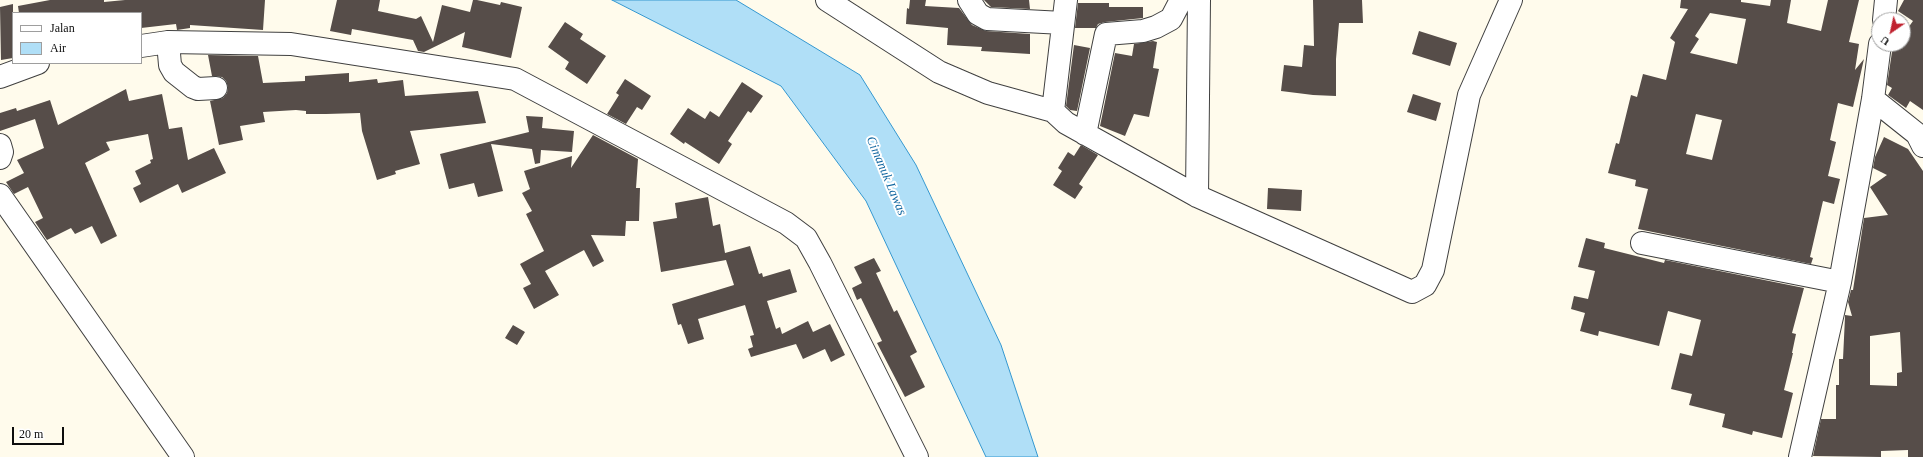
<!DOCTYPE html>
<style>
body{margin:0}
#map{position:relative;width:1923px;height:457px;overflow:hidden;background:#fffbec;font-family:Georgia,serif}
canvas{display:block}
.legend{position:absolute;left:12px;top:12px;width:130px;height:52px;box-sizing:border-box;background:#fff;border:1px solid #9e9e9e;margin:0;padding:5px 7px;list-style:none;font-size:12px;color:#0d0d0d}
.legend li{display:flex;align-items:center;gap:8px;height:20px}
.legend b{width:20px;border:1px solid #9e9e9e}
.north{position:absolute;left:1871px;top:12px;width:40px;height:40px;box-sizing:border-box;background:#fff;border:1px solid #9e9e9e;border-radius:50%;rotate:214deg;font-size:11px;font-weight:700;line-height:16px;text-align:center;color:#0d0d0d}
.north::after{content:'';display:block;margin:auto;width:14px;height:18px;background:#c0222f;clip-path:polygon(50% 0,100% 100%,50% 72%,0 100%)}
.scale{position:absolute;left:12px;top:427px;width:52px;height:18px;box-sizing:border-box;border:2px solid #0d0d0d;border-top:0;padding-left:5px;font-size:12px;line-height:14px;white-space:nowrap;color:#0d0d0d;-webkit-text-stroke:3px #fff;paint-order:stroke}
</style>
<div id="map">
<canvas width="1923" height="457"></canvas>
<ul class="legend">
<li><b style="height:5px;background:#fff"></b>Jalan</li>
<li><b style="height:11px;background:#b0dff7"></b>Air</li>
</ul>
<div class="north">U</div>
<div class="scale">20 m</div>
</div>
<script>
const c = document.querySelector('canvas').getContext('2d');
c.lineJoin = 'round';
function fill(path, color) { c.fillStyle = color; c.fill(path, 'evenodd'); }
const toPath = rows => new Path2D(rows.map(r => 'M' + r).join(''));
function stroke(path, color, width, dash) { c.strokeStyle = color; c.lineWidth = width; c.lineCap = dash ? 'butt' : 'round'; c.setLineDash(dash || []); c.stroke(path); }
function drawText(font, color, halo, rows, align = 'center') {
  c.font = font + ' Georgia,serif'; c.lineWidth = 4; c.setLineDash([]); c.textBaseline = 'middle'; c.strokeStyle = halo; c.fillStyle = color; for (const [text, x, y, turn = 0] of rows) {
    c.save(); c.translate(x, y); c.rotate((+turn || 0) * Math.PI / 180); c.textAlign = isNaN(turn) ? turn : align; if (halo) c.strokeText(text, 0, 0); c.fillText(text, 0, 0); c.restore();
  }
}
const water = toPath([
 [612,0,736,0,860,75,916,165,1001,345,1038,457,986,457,866,201,781,86,612,0]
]);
fill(water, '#b0dff7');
stroke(water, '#3598d0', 1);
fill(toPath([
 [50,0,104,0,104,2,125,0,265,0,263,30,190,25,190,28,177,30,176,24,141,28,141,13,19,13,18,6],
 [337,0,380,0,378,11,416,19,421,16,433,42,442,5,470,12,473,0,477,0,500,5,501,2,522,7,511,58,462,47,465,32,424,52,418,51,413,40,352,29,351,35,330,31],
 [910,0,926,0,925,6,959,8,972,25,986,31,1030,34,1030,54,981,51,982,47,947,45,948,28,906,24,907,8,909,9],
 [984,0,1029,0,1030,9,991,7],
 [1313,0,1362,0,1363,23,1339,23,1336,59,1336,96,1313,95,1281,91,1284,65,1302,67,1304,45,1314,46],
 [1681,0,1741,0,1741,2,1770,6,1771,0,1791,0,1787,23,1821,31,1828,0,1859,0,1849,42,1859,44,1855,70,1864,59,1853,107,1838,103,1830,140,1836,142,1828,176,1840,179,1834,204,1823,201,1810,257,1813,258,1811,264,1638,229,1648,189,1635,186,1636,180,1608,173,1616,143,1619,144,1631,95,1637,97,1643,74,1666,80,1675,42,1670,38,1688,9,1680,8],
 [1710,13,1746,19,1737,64,1690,53,1699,39,1695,36],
 [1696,114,1722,120,1712,160,1686,154],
 [1904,0,1923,0,1923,110,1910,101,1906,108,1888,95,1892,88,1887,85,1892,52,1897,44,1903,44,1903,35,1913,21,1898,11],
 [1078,3,1109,3,1109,7,1143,7,1143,18,1105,22,1098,24,1096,28,1075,28],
 [13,4,13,58,1,60,0,7],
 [565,22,583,34,580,39,606,56,587,84,565,69,569,62,548,47],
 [1419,31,1457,43,1450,66,1412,54],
 [1153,41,1157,42,1153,68,1159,69,1149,117,1134,114,1125,136,1100,126,1115,53,1132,56,1134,44],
 [1074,45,1090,48,1077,111,1070,110,1066,106],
 [208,55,258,56,263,83,305,81,305,76,349,73,349,82,377,79,378,83,403,80,405,96,478,91,486,123,410,131,420,164,395,171,396,174,377,180,362,131,360,113,326,114,306,114,306,111,296,110,263,112,265,122,240,126,243,140,219,145,210,101,223,98,227,93,228,87,226,81,222,77,212,76],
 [625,79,651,96,642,110,637,107,626,124,607,114,619,95,616,93],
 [742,82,763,96,751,113,748,111,728,141,732,144,719,164,685,142,684,144,670,134,688,108,705,119,710,111,719,117],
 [126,89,129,101,162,94,169,129,182,127,188,160,214,148,226,173,182,193,178,184,140,203,133,188,141,184,135,171,151,163,150,160,153,159,148,134,106,142,110,150,85,163,117,236,101,244,92,226,75,234,71,228,47,240,35,222,43,218,28,187,14,194,6,182,24,173,17,160,44,148,35,119,0,131,0,113,16,108,17,111,50,100,58,125],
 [1413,94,1441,103,1436,121,1407,112],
 [526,116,543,117,542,128,574,131,572,152,541,150,540,163,535,164,532,149,491,144,503,191,478,197,474,183,449,189,440,154,529,132],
 [593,135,638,159,636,188,640,188,639,221,626,221,625,236,591,235,604,261,593,267,584,250,545,271,559,295,534,309,523,288,531,284,520,264,544,251,526,214,532,211,522,193,530,189,524,171,572,156,571,168],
 [1884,137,1908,149,1923,171,1923,457,1908,457,1908,450,1881,451,1881,457,1813,456,1821,419,1836,419,1836,385,1839,385,1839,359,1843,359,1845,317,1845,315,1852,316,1848,302,1851,290,1853,290,1864,218,1888,215,1870,187,1887,175,1873,168,1875,157],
 [1900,332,1902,372,1897,373,1897,386,1870,385,1870,336],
 [1081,145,1098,155,1079,184,1083,187,1075,199,1053,185,1062,171,1058,168,1068,152,1074,156],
 [1268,188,1302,190,1301,211,1267,209],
 [708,197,713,226,720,224,725,253,750,246,759,274,762,273,763,277,790,269,797,292,767,301,776,329,780,327,782,334,808,321,813,332,830,324,845,355,831,362,825,349,803,359,796,344,751,357,748,349,753,347,750,336,754,335,745,305,698,319,704,339,688,344,681,324,678,325,672,304,734,285,726,260,661,272,653,222,677,218,675,203],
 [1586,238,1605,243,1604,248,1664,263,1665,260,1804,288,1792,333,1796,334,1792,353,1793,353,1784,390,1793,393,1782,438,1753,431,1752,435,1722,427,1725,414,1689,405,1692,394,1671,389,1680,353,1692,356,1701,320,1668,311,1659,346,1599,331,1598,336,1580,331,1585,313,1571,309,1574,296,1588,299,1595,271,1578,267],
 [874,258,881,271,876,273,894,312,897,310,917,352,910,356,925,387,905,397,877,343,882,341,861,298,857,300,852,288,862,283,854,267],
 [513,325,525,332,517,345,505,338]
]), '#564d49');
const minor = toPath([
 [827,0,939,72,988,93,1053,111],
 [969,0,978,14,987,19,1063,23],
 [1066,0,1053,111,1066,123,1197,196,1412,292,1425,285,1433,270,1469,95,1511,0],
 [1884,20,1886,0],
 [168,42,170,65,174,72,193,87,198,89,216,88],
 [141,46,168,42,291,44,515,79,786,223,806,238,820,263,917,457],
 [0,77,38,63],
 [1873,99,1917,134,1923,146],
 [1085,134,1106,34,1143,31,1156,27,1171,19,1181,0],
 [0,145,2,152,0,158],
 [0,195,183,457],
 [1197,196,1199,0],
 [1642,243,1840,282],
 [1800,457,1840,282,1873,99,1880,44]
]);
stroke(minor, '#404040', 24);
stroke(minor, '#fff', 22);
drawText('italic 13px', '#1368a1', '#fff', [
 ["Cimanuk Lawas",886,176,67]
]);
</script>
